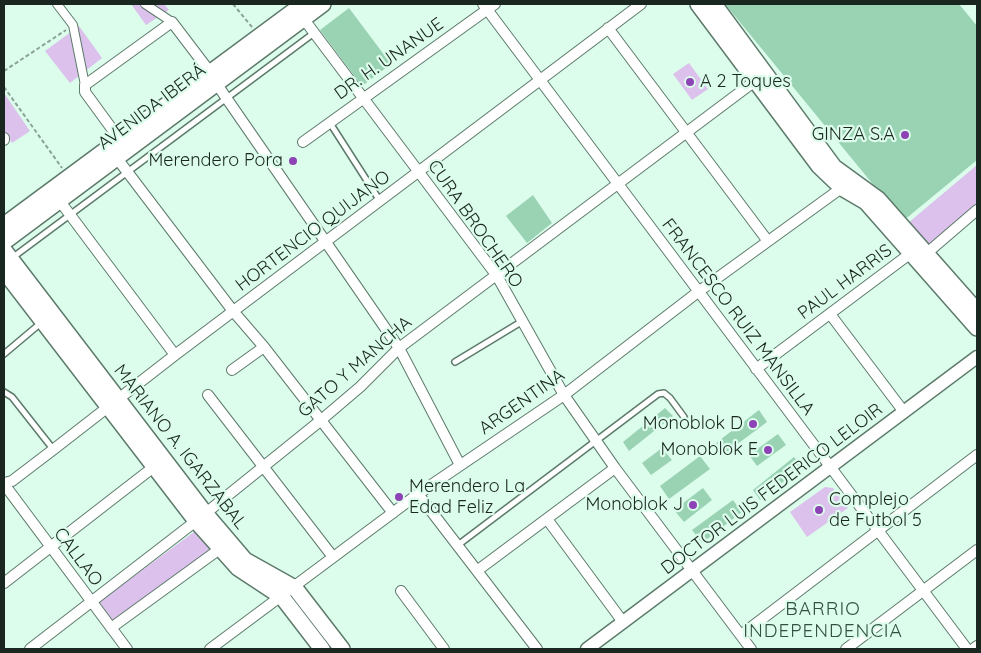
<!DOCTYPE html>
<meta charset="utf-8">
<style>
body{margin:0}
#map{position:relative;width:981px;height:653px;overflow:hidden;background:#dcfdeb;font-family:Quicksand,sans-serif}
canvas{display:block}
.frame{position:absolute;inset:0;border:5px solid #1a2620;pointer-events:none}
</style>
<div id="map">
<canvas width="981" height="653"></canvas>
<div class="frame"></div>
</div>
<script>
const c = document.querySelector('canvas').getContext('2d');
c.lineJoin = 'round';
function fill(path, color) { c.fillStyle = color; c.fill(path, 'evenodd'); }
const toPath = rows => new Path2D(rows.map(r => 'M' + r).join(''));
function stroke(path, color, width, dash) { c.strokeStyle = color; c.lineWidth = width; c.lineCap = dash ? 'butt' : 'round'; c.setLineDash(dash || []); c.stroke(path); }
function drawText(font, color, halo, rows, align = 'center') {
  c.font = font + ' Quicksand,sans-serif'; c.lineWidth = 4.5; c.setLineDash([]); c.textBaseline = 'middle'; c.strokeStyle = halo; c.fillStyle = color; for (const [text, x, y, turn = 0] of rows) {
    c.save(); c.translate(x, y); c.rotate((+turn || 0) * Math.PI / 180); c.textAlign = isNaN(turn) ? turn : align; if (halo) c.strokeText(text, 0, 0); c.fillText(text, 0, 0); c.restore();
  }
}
fill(toPath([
 [131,4,164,4,169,10,146,25],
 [79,26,102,58,70,83,45,51],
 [689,63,708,89,692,100,673,74],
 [4,93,30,131,12,143,4,131],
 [977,165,977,207,929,247,908,223],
 [825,487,833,488,848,508,807,537,790,512],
 [198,529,213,548,114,622,99,602]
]), '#dbc1ec');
fill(toPath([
 [725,4,959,4,977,26,977,160,903,221],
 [349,8,391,64,362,86,320,30],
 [533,195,552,223,527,243,506,216],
 [665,408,673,416,629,451,623,442],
 [759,410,767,422,724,454,716,443],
 [778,434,786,445,757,466,749,455],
 [662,448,672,460,651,475,642,463],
 [700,456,710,469,669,499,660,486],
 [794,457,802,467,760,500,753,490],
 [703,488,712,500,684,522,674,510],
 [733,500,742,512,702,543,692,530]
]), '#9ad2b4');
const service = toPath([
 [330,123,380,201],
 [12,258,314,33],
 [4,354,42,322],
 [455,362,521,322],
 [4,392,12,397,53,449],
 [458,545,658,394,664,393,670,398,684,417]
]);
const pedestrian = toPath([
 [57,4,73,25,85,85],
 [145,4,172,22]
]);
const minor = toPath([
 [483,4,967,649],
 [303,18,497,276,564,395,615,468,751,649],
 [608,28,767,240],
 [216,83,399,348,460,465],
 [4,138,4,140],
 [120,140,85,92,85,85,172,22,210,72],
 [303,142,495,4],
 [116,157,233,311,264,347,393,513],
 [59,200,175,355],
 [830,314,904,412],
 [756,369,911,253,927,253,977,210],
 [232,370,264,347],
 [208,395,333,557],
 [4,483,12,481,54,449,175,355,641,4],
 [4,484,127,649],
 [418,494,537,649],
 [547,519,623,622],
 [478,570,615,468],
 [4,583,155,466],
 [401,591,444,649],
 [111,628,221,548],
 [741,635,977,455],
 [30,649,196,521,320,421,360,387,399,348,755,81],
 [210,649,418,494,564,395,698,292,847,184],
 [846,649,977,550],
 [973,649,977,646]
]);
const tertiary = toPath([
 [587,649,977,357]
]);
const secondary = toPath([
 [698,4,819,166,842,188,866,202,977,328],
 [714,4,834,167,878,199,977,311],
 [4,225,303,4],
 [4,242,323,4],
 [4,250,205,513,245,560,295,588,342,649],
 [4,271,196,521,238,568,282,597,322,649]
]);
stroke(service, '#5d7a6b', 8);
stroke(pedestrian, '#5d7a6b', 10);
stroke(minor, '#5d7a6b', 12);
stroke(tertiary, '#5d7a6b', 15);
stroke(secondary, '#5d7a6b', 18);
stroke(toPath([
 [233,4,252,27],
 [4,71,66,30],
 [4,87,62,168]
]), '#8ba396', 2, [4, 2.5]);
stroke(service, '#fff', 5);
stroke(pedestrian, '#fff', 8);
stroke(minor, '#fff', 10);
stroke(tertiary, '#fff', 12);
stroke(secondary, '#fff', 15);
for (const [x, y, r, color] of [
 [690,82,5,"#8d43b5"],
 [905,135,5,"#8d43b5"],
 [293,161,5,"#8d43b5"],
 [753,424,5,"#8d43b5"],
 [768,450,5,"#8d43b5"],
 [399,497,5,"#8d43b5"],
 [693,505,5,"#8d43b5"],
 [819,510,5,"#8d43b5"]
]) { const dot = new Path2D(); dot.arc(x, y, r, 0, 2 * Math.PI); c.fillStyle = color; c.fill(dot); stroke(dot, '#dcfdeb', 2); }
drawText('18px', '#1a2620', '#dcfdeb', [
 ["DR. H. UNANUE",389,59,-35],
 ["AVENIDA IBERÁ",152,107,-37],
 ["CURA BROCHERO",475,224,55],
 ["HORTENCIO QUIJANO",313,231,-37],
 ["PAUL HARRIS",845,282,-37],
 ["FRANCESCO RUIZ MANSILLA",738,317,53],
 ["GATO Y MANCHA",355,367,-41],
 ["ARGENTINA",522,402,-35],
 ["MARIANO A. IGARZABAL",180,447,52],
 ["DOCTOR LUIS FEDERICO LELOIR",772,489,-37],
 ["CALLAO",78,557,53]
]);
drawText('18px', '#1a2620', '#dcfdeb', [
 ["A 2 Toques",700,82,"left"],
 ["GINZA S.A",895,135],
 ["Merendero Pora",283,161],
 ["Monoblok D",743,424],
 ["Monoblok E",758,450],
 ["Merendero La",409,487,"left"],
 ["Edad Feliz",409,508,"left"],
 ["Complejo",829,500,"left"],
 ["de Futbol 5",829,521,"left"],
 ["Monoblok J",683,505]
], 'right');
c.letterSpacing = '1px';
drawText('19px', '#355042', '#dcfdeb', [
 ["BARRIO",823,609],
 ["INDEPENDENCIA",823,631]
]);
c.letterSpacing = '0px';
</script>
